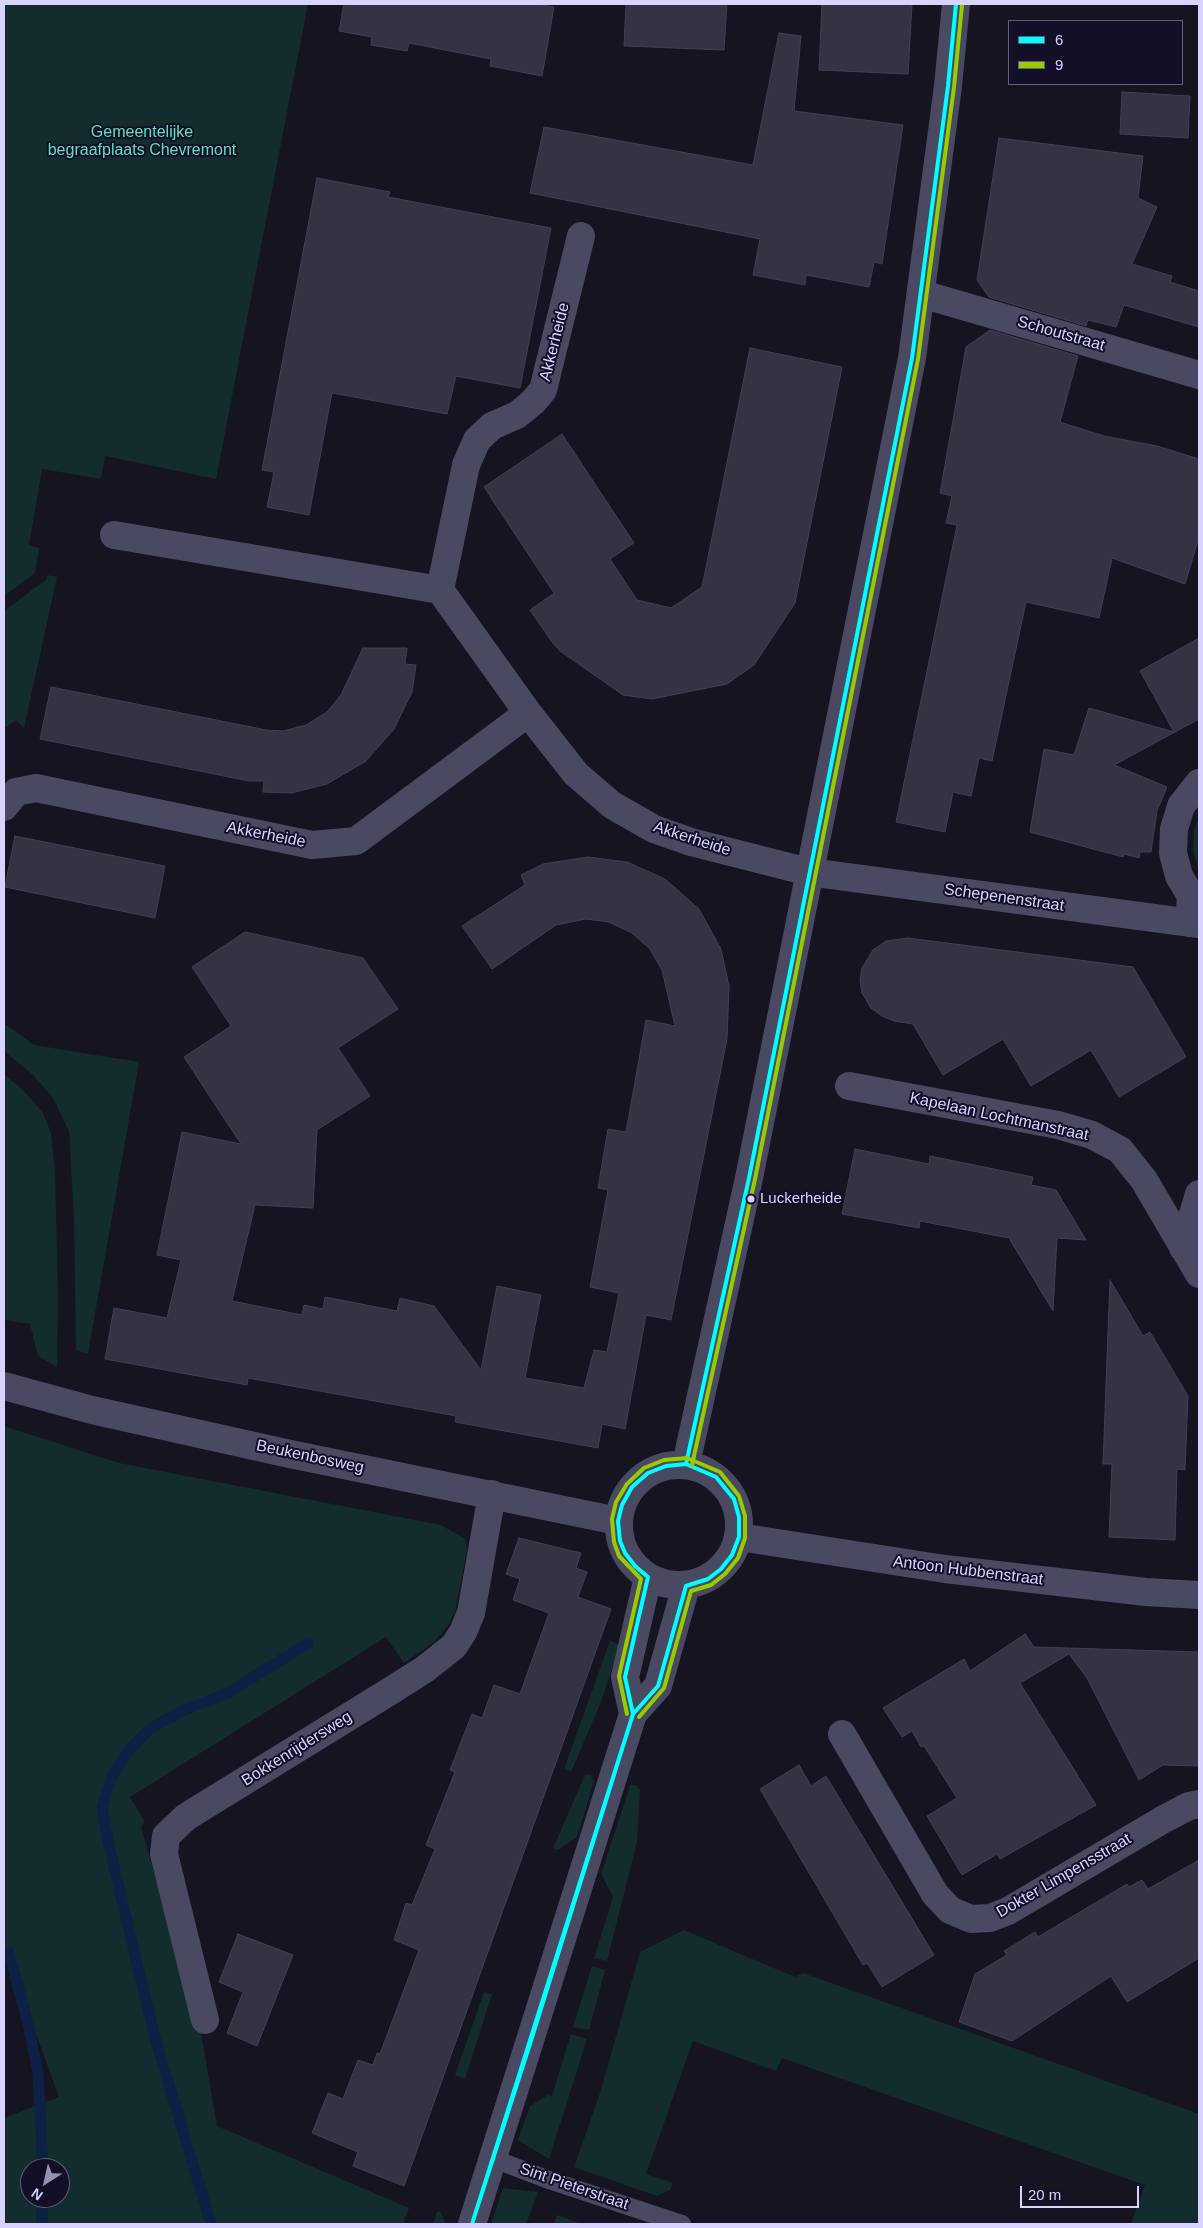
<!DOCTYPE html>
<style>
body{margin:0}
#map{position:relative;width:1203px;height:2228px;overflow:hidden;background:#161421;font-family:Helvetica,sans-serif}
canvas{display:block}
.frame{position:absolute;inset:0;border:5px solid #d9d4ff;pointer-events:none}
.legend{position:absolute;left:1008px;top:20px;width:175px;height:65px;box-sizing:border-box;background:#130f26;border:1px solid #625e7d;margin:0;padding:6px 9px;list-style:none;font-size:15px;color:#d9d4ff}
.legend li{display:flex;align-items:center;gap:10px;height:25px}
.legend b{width:25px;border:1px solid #625e7d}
.north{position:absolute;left:20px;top:2158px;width:50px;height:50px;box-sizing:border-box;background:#130f26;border:1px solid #625e7d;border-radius:50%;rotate:215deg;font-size:14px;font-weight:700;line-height:20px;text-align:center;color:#d9d4ff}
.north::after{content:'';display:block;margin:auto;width:18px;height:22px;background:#9591b1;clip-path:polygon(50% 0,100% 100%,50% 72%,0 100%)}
.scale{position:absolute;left:1020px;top:2186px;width:119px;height:22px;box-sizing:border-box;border:2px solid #d9d4ff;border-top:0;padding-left:6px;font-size:15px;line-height:18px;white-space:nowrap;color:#d9d4ff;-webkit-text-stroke:4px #130f26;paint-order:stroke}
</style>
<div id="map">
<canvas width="1203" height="2228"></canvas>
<div class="frame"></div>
<ul class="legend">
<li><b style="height:6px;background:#0ff"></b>6</li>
<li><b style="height:6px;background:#9c0"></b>9</li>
</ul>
<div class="north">N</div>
<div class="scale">20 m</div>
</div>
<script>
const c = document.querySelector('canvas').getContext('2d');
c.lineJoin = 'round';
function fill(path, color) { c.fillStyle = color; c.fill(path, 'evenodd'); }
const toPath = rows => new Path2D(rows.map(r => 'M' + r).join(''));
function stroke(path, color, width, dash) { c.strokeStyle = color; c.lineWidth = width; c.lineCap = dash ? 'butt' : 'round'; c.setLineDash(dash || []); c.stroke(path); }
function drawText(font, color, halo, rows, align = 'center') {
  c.font = font + ' Helvetica,sans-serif'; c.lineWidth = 4; c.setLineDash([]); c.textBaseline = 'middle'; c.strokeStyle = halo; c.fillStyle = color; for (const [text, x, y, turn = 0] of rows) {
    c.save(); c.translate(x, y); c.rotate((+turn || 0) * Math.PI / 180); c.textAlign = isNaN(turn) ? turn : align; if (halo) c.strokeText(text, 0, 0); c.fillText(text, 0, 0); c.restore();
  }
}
fill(toPath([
 [4,4,308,4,216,479,105,456,101,479,42,469,29,545,39,548,35,573,4,596],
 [47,575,57,577,24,728,16,720,7,727,4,725,4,611,47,579],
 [1199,816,1199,871,1193,851,1194,831],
 [4,1023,34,1045,139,1062,88,1354,76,1350,74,1219,69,1131,53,1098,32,1074,4,1051],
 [4,1074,24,1091,43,1113,51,1133,55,1173,58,1297,57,1367,38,1356,30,1324,4,1320],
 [4,1426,119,1463,441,1525,465,1539,467,1550,455,1612,447,1627,434,1642,404,1663,386,1637,130,1797,145,1822,141,1826,149,1856,199,2021,217,2126,409,2208,403,2224,4,2224,4,2118,59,2097,4,1946],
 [30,2168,60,2168,60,2198,30,2198],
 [610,1641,620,1645,601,1702,571,1772,564,1769],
 [590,1774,594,1781,577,1837,558,1850,553,1848,585,1775],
 [630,1785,636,1785,640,1790,637,1842,607,1961,594,1958,613,1897,601,1874],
 [684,1930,795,1977,803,1973,1199,2114,1199,2224,1131,2224,1145,2185,782,2058,776,2071,693,2041,646,2174,673,2183,670,2190,657,2196,574,2167,600,2093,640,1952],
 [592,1966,605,1970,589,2030,573,2027],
 [484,1992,492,1994,465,2079,455,2075],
 [571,2034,587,2039,549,2159,518,2140,530,2106,548,2095,552,2096],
 [503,2188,538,2192,526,2224,491,2224],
 [440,2211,446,2224,433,2224,437,2212],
 [557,2215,582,2224,554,2224]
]), '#132c2d');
stroke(toPath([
 [9,1953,28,2024,38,2073,43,2168],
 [42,2224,42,2198],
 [211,2224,155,2038,110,1850,102,1808,111,1778,128,1751,150,1729,180,1712,228,1693,308,1643]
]), '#0d2144', 11);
const building = toPath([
 [344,4,535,4,554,7,542,76,490,66,491,59,409,43,407,51,371,45,372,37,339,31,344,4],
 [626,4,727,4,724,50,624,46,626,4],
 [822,4,912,4,908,74,819,70,822,4],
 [779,33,801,36,794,111,903,125,882,264,874,262,869,287,806,275,805,285,753,275,760,239,530,193,544,127,753,165,779,33],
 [1122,92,1190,96,1188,138,1120,134,1122,92],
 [999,138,1143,156,1138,198,1157,207,1132,264,1172,276,1170,282,1199,291,1199,327,1124,305,1116,327,1088,320,1086,326,989,297,977,280,999,138],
 [317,178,390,192,388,197,551,228,520,388,456,376,447,414,332,393,309,515,267,507,274,472,262,470,317,178],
 [990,330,1078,356,1060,422,1104,436,1157,446,1199,459,1199,537,1185,584,1112,558,1099,618,1026,602,992,761,979,758,971,796,953,792,945,832,896,822,957,525,946,523,952,496,940,493,966,347,990,330],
 [750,348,842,367,795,603,754,665,727,684,652,699,623,695,560,651,552,642,530,610,554,593,484,487,562,434,634,543,610,559,637,600,671,608,702,587,750,348],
 [1199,638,1199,719,1114,765,1167,787,1157,811,1151,852,1140,852,1139,858,1124,854,1123,857,1030,832,1044,749,1074,755,1089,708,1174,732,1140,671,1199,638],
 [363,648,407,648,405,664,416,665,412,692,394,729,366,761,327,784,291,793,263,792,264,781,249,781,40,739,51,687,266,730,283,731,306,725,327,712,341,695,363,648],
 [15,836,165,866,155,918,5,887,15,836],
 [588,857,627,862,665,879,699,909,721,949,729,986,727,1039,671,1320,646,1315,625,1429,602,1424,598,1448,455,1422,456,1416,413,1408,248,1378,247,1385,105,1359,114,1308,167,1318,181,1260,157,1255,182,1132,241,1144,184,1057,231,1026,192,967,245,932,363,958,398,1009,338,1048,370,1096,317,1130,313,1208,255,1205,232,1301,302,1315,304,1305,323,1309,325,1297,397,1311,400,1298,434,1306,481,1370,497,1286,541,1295,525,1378,584,1388,594,1350,607,1352,619,1293,590,1287,608,1190,598,1188,608,1129,626,1132,646,1020,675,1026,662,970,650,949,632,933,609,922,586,919,556,925,492,969,462,926,525,885,521,875,543,864,588,857],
 [908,938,1133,967,1186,1057,1119,1097,1091,1050,1031,1086,1003,1039,943,1075,913,1024,894,1021,882,1016,871,1008,862,993,860,981,862,968,873,950,886,941,908,938],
 [855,1149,929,1164,930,1156,1033,1177,1031,1185,1056,1190,1086,1240,1057,1238,1053,1311,1009,1238,920,1221,919,1228,842,1214,855,1149],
 [1110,1280,1143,1336,1150,1332,1188,1396,1185,1470,1177,1469,1175,1540,1109,1537,1112,1464,1103,1464,1110,1280],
 [519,1538,581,1553,576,1568,587,1572,578,1597,611,1609,404,2186,353,2166,358,2152,312,2133,328,2093,343,2099,358,2060,373,2065,377,2053,380,2054,419,1950,394,1940,406,1903,412,1905,435,1849,426,1845,455,1772,450,1770,472,1714,482,1718,494,1685,520,1694,549,1613,513,1600,520,1579,506,1574,519,1538],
 [1025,1634,1034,1647,1199,1652,1199,1766,1163,1765,1139,1780,1087,1678,1069,1654,1020,1683,1096,1805,1000,1859,997,1854,962,1875,927,1816,957,1798,924,1746,921,1747,912,1731,902,1737,883,1708,964,1659,970,1671,1025,1634],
 [799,1765,811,1786,826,1776,934,1955,882,1987,867,1963,863,1965,760,1789,799,1765],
 [1199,1860,1199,1958,1127,2002,1111,1976,1012,2041,959,2022,975,1974,1007,1955,1004,1951,1035,1932,1038,1937,1127,1884,1129,1887,1142,1880,1148,1889,1199,1860],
 [238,1934,293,1955,257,2046,227,2033,243,1992,219,1982,238,1934]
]);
fill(building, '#343243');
stroke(building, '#433f54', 1);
stroke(toPath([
 [494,2159,549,2180,682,2224]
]), '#4a4962', 18);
stroke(toPath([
 [922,294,1199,375],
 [114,535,440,590,528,713,576,774,612,805,654,829,691,842,809,872,1199,924],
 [440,590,466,465,477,440,492,426,517,415,533,402,543,390,581,236],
 [4,807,16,792,36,788,312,845,356,841,528,713],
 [1189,923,1191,896,1179,876,1173,853,1174,829,1181,806,1199,783],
 [849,1086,1058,1125,1092,1135,1120,1150,1144,1180,1199,1274],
 [1183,1248,1199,1194],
 [739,1537,945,1569,1146,1592,1199,1595],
 [842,1734,935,1894,950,1910,971,1919,990,1918,1008,1911,1164,1819,1189,1806,1199,1804],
 [205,2020,164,1854,166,1836,186,1817,392,1690,425,1669,454,1646,463,1632,471,1613,492,1494]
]), '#4a4962', 28);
stroke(toPath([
 [4,1386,92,1410,290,1454,618,1521],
 [686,1464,749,1178,912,358,948,86,956,4],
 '619 1525a60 60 0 1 1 120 0a60 60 0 1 1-120 0Z',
 [633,1714,625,1677,648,1577],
 [472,2224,633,1714,658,1686,686,1586]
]), '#4a4962', 28);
stroke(toPath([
 [686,1464,749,1178,912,358,948,86,956,4],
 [686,1464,716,1477,734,1499,739,1517,739,1537,732,1555,721,1569,708,1579,686,1586,658,1686,633,1714,625,1677,648,1577,635,1566,625,1553,620,1541,618,1521,622,1505,632,1487,648,1473,666,1466,686,1464],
 [633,1714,530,2044,472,2224,633,1714]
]), '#0ff', 4);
stroke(toPath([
 [692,1465,755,1179,918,359,954,87,962,5],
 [627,1714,619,1676,641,1579,619,1556,614,1542,612,1519,616,1502,627,1484,644,1468,664,1460,687,1458,720,1472,739,1496,745,1516,745,1538,738,1558,725,1574,711,1585,691,1591,664,1688,639,1717]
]), '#9c0', 4);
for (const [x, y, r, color] of [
 [751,1199,4.5,"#d9d4ff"]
]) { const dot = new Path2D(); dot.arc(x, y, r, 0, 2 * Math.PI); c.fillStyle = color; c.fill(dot); stroke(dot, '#130f26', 2); }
drawText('15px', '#d9d4ff', '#130f26', [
 ["Luckerheide",760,1199]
], 'left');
drawText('16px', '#5fe0c0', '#130f26', [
 ["Gemeentelijke",142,133],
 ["begraafplaats Chevremont",142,151]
]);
drawText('16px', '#d9d4ff', '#130f26', [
 ["Schoutstraat",1061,334,16],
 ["Akkerheide",555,342,-76],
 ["Akkerheide",266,835,11],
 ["Akkerheide",692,839,18],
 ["Schepenenstraat",1004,898,8],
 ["Kapelaan Lochtmanstraat",999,1117,12],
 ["Beukenbosweg",310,1457,12],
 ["Antoon Hubbenstraat",968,1571,7],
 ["Bokkenrijdersweg",297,1749,-32],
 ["Dokter Limpensstraat",1064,1876,-30],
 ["Sint Pieterstraat",574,2187,19]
]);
</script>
